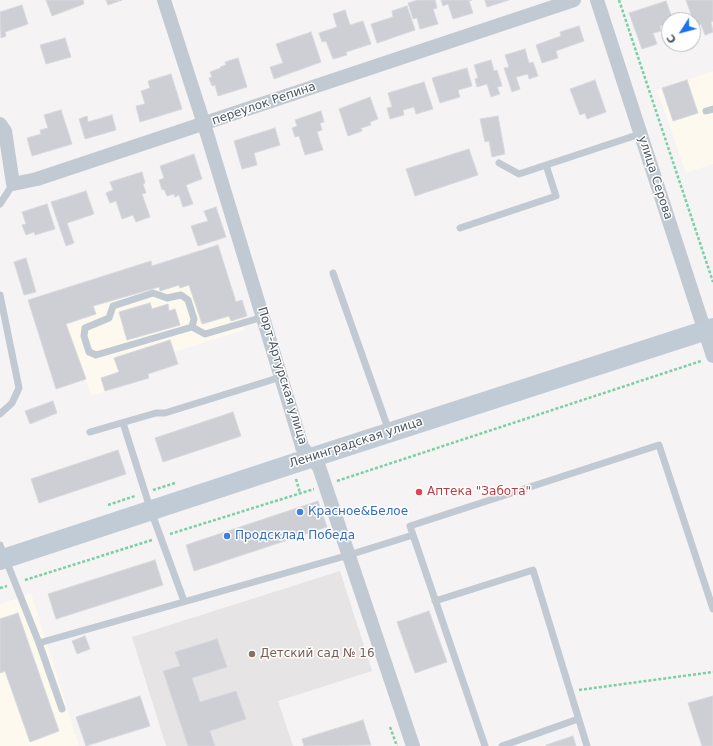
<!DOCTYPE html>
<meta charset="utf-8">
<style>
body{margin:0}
#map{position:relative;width:713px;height:746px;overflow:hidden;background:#f5f3f3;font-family:"DejaVu Sans",sans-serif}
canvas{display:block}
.north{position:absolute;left:661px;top:12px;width:40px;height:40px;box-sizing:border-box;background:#fff;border:1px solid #b7bbc0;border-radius:50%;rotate:234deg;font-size:11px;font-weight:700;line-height:16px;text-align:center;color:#4a5661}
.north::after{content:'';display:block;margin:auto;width:14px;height:18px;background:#1a73e8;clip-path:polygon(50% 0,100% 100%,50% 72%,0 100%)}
</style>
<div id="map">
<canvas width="713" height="746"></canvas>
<div class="north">С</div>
</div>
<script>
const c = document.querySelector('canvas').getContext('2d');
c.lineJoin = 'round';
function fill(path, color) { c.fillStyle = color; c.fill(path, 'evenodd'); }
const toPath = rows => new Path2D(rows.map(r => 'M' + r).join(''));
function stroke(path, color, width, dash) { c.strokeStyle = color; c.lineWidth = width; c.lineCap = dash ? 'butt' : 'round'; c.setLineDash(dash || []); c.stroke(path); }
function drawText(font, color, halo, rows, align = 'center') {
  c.font = font + ' "DejaVu Sans",sans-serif'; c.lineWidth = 3; c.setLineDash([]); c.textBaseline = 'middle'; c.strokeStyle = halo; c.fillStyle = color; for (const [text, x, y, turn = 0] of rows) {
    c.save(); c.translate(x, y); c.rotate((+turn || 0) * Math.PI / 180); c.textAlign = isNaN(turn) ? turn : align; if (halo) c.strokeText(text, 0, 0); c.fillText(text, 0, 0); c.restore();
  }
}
fill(toPath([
 [713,71,713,164,686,173,657,90],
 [218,245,236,302,242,300,247,316,241,318,244,330,174,352,178,364,148,374,149,378,91,396,86,380,56,389,28,300,151,261,152,266],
 [31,593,79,746,0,746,0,604]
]), '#fdf9ef');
fill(toPath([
 [340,571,372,671,278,701,293,746,166,746,132,637]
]), '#e6e4e5');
const building = toPath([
 [46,0,83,0,84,4,52,16,46,0],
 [106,0,122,0,108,5,106,0],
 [418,0,435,0,437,8,433,9,438,24,420,29,417,18,413,19,408,3,418,0],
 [441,0,472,0,469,1,473,13,453,19,448,4,443,6,441,0],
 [485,0,509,0,487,7,485,0],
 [686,0,713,0,713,21,711,22,713,32,705,35,701,24,695,26,686,0],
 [666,1,673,20,669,20,669,23,660,26,661,31,653,33,657,44,642,49,629,13,666,1],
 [22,5,28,24,5,32,6,36,1,38,0,12,22,5],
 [407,6,415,30,377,43,371,24,393,17,392,11,407,6],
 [345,10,350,25,363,21,371,44,346,52,347,55,333,59,326,41,322,42,319,33,337,27,333,14,345,10],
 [579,26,584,41,556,51,558,58,542,63,536,45,561,36,560,32,579,26],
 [311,32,321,62,274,79,270,67,283,63,276,44,311,32],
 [65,38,71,57,46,64,40,45,65,38],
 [525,49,529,63,533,62,538,76,529,79,528,74,516,77,520,89,512,92,504,68,509,67,505,55,525,49],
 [238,58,247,87,218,96,215,85,212,86,209,78,212,77,210,72,221,68,220,67,226,65,225,62,238,58],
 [491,60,494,71,497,70,502,86,497,87,500,94,491,97,487,84,477,87,475,79,478,78,474,65,491,60],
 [467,68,472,86,458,90,460,97,440,103,432,78,467,68],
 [171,74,182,109,140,122,136,106,145,104,141,91,150,88,148,81,171,74],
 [595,80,606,112,587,119,585,113,580,115,570,89,595,80],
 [687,80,698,113,673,121,662,88,687,80],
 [424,82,433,109,416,114,414,107,403,110,404,115,390,119,387,108,392,107,388,93,424,82],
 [370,97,378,119,370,122,371,125,361,128,362,131,348,136,339,109,370,97],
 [61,110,72,144,32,156,27,138,41,134,40,130,48,128,44,115,61,110],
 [321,111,324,122,320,123,322,130,317,132,323,150,305,155,299,136,295,137,292,128,297,126,295,120,321,111],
 [112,115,116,130,85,139,79,119,87,116,88,122,112,115],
 [498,116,505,154,492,157,489,141,485,142,480,119,498,116],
 [275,128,280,145,254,153,257,165,242,169,234,141,275,128],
 [469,149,478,175,415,196,406,169,469,149],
 [194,154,202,179,186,185,193,204,183,207,179,195,175,197,174,194,167,196,164,189,162,190,159,180,164,178,160,166,194,154],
 [142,172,145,183,143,184,146,193,142,194,150,217,136,222,133,215,122,219,116,201,110,203,106,193,113,190,110,182,142,172],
 [86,191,94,214,67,223,74,243,66,246,51,202,86,191],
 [47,204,55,229,35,235,34,232,26,235,22,225,26,224,22,212,47,204],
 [216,207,226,237,198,246,191,226,208,221,204,211,216,207],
 [218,245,236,302,242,300,247,316,231,321,229,316,202,324,189,285,180,288,179,285,160,291,159,287,93,306,96,314,66,324,86,379,56,389,28,300,151,261,152,266,218,245],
 [26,258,36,292,24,295,14,262,26,258],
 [150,303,152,309,168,304,169,311,175,309,180,325,127,340,119,312,150,303],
 [170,340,178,364,148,374,149,378,105,391,101,378,119,372,114,358,170,340],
 [53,401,57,413,30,424,25,411,53,401],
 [233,412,241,436,163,462,155,438,233,412],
 [118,450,126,474,39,503,31,479,118,450],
 [318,501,327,527,194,571,186,545,318,501],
 [155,560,163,585,56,619,48,594,155,560],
 [429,611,447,662,415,673,397,622,429,611],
 [18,613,59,731,30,742,5,671,0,673,0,619,18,613],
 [85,636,90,649,77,654,72,641,85,636],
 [217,639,227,667,192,678,200,702,236,691,246,719,210,731,215,746,188,746,163,671,180,666,175,652,217,639],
 [140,696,150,726,86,746,76,717,140,696],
 [713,696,713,746,702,746,688,703,713,696],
 [363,720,371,745,304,746,302,739,363,720],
 [573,736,576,746,546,746,546,745,573,736]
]);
fill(building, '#cdcfd5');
stroke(building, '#d7d9de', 1);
stroke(toPath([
 [619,0,713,282],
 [296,479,300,493],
 [337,481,701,361],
 [153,490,175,483],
 [108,505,135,496],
 [170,534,314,489],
 [25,580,152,540],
 [0,588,7,586],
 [579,690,713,672],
 [390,727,397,746]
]), '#7ad0a6', 2.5, [3, 2]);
stroke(toPath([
 [706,111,713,109],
 [499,163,519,174,640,134],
 [0,204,13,184],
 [460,228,556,196,546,165],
 [333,273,389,431],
 [0,295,19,388,12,403,0,414],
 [192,327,194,319,188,300,181,295,167,298,153,293,113,306,109,318,85,328,84,336,89,352,96,355,192,327,205,334,263,317],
 [123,423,151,511,184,601],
 [90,432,156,413,165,413,281,377],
 [413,535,485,746],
 [0,545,39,643,62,709],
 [435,601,533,570,587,746],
 [39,643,349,555,413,535,410,526,659,445,713,609],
 [502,746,578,719]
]), '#c1cad2', 7);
stroke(toPath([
 [164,0,204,124,301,443,302,447,319,467,413,746],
 [597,0,713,356],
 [0,124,5,131,13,184,37,179,574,0]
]), '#c1cad2', 14);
stroke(toPath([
 [0,560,292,464,713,328]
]), '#c1cbd6', 20);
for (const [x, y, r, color] of [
 [419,492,4,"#e0444e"],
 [300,512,4,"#3f7fe0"],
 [227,536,4,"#3f7fe0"],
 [252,654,4,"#8d6e63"]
]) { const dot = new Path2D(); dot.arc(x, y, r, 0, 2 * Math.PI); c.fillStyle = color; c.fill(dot); stroke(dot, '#fff', 1.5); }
drawText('12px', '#4a5661', '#fff', [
 ["переулок Репина",264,104,-19],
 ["улица Серова",655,178,72],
 ["Порт-Артурская улица",282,376,73],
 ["Ленинградская улица",356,443,-18]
]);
drawText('12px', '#be3a42', '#fff', [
 ["Аптека \"Забота\"",427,492]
], 'left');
drawText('12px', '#366cbe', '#fff', [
 ["Красное&Белое",308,512],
 ["Продсклад Победа",235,536]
], 'left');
drawText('12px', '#785e54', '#fff', [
 ["Детский сад № 16",260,654]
], 'left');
</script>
